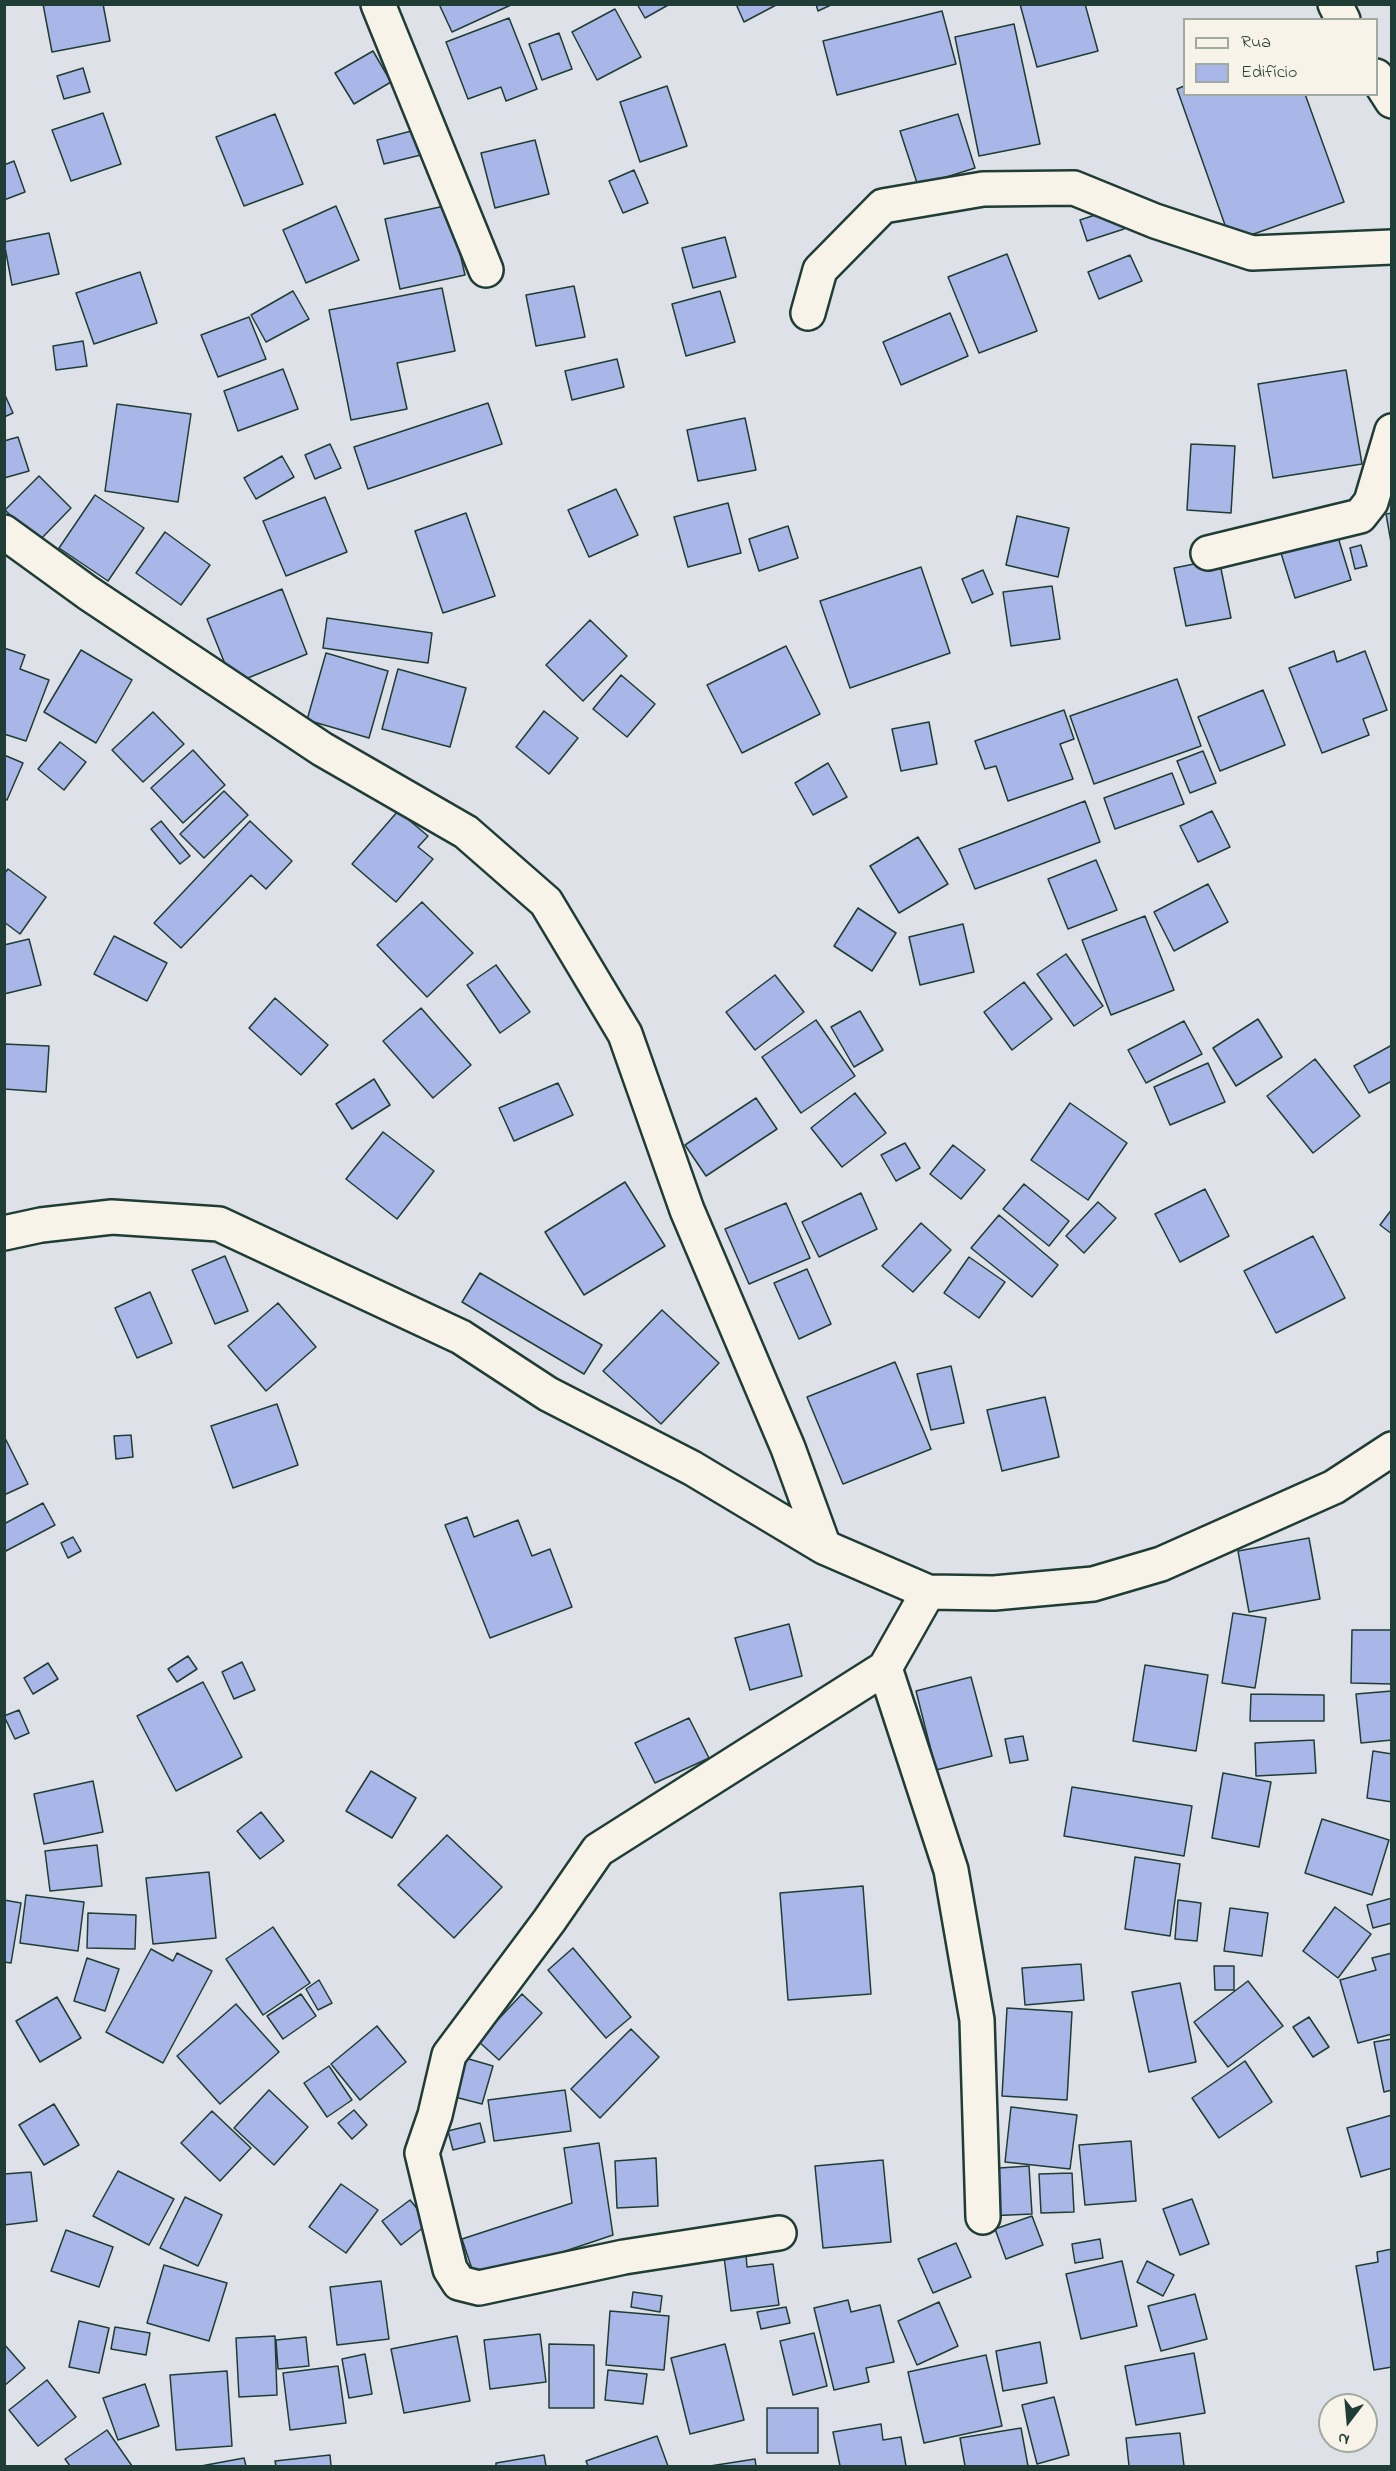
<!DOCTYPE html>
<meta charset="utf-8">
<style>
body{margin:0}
#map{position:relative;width:1396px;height:2471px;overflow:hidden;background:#dfe1e8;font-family:"Indie Flower",sans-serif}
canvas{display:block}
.frame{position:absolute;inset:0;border:6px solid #1f3d34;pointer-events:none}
.legend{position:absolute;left:1183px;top:18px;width:195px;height:78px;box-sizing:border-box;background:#f7f3e8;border:2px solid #a1aaa0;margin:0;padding:8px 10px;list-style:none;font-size:18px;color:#1f3d34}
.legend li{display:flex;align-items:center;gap:12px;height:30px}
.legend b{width:30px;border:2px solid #a1aaa0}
.north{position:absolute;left:1318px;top:2393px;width:60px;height:60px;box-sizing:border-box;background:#f7f3e8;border:2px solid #a1aaa0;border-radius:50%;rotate:196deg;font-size:16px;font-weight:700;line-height:24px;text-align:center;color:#1f3d34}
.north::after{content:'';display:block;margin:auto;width:21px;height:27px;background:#1f3d34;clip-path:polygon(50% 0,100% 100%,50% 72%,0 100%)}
</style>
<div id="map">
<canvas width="1396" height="2471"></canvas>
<div class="frame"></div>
<ul class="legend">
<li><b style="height:8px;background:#f7f3e8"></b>Rua</li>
<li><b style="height:16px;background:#a8b7e7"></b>Edifício</li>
</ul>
<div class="north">N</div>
</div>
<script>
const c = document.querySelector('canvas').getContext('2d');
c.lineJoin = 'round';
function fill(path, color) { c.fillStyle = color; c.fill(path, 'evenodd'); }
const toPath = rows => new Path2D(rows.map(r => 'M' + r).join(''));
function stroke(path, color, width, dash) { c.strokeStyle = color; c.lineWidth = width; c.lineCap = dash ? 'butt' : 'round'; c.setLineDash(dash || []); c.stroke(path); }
const building = toPath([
 [43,4,103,4,110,41,52,52,43,4],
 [439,4,513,4,452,32,439,4],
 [637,4,670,4,645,18,637,4],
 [736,4,778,4,744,22,736,4],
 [816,4,833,4,818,11,816,4],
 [1020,4,1085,4,1098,51,1037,67,1020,4],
 [615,9,641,57,597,80,572,32,615,9],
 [942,11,956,64,837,95,823,41,942,11],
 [509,18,537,89,506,101,501,87,468,99,446,42,509,18],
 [1014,24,1040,144,979,156,955,37,1014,24],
 [559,33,572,69,542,80,529,44,559,33],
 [373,51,391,82,354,104,335,73,373,51],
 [83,68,90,92,64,99,57,76,83,68],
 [667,86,687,146,640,162,620,102,667,86],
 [1184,86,1184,94,1305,94,1344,202,1231,242,1177,89,1184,86],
 [103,113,121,164,71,181,52,130,103,113],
 [275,114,303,184,244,206,216,137,275,114],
 [958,114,975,168,918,186,900,131,958,114],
 [419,129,425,154,384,164,377,140,419,129],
 [535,140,549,194,495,208,481,153,535,140],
 [14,161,25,192,4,200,4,165,14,161],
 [634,170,648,203,623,213,609,181,634,170],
 [449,205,465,275,400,289,385,219,449,205],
 [336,206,359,260,306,283,283,230,336,206],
 [1116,208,1124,229,1087,241,1080,220,1116,208],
 [49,233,59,274,12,285,4,242,49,233],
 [725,237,736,277,693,288,682,248,725,237],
 [1007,254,1037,331,979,353,948,277,1007,254],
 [1130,255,1142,281,1099,299,1088,272,1130,255],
 [140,272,157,323,94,344,76,293,140,272],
 [574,286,585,337,536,346,526,295,574,286],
 [442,288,455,351,397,363,407,409,351,420,329,310,442,288],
 [293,291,309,319,266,342,251,315,293,291],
 [720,291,735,342,686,356,672,304,720,291],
 [950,313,968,356,901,385,883,342,950,313],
 [249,317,266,359,218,377,201,335,249,317],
 [83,341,87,366,56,370,53,346,83,341],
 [617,359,624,387,572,400,565,371,617,359],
 [283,369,298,409,238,431,224,391,283,369],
 [1346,370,1362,464,1273,478,1258,384,1346,370],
 [4,393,13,413,4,417,4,393],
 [488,403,502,444,368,489,354,447,488,403],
 [117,404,191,414,178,502,105,491,117,404],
 [745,418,756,470,698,481,687,430,745,418],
 [18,437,29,471,4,478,4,441,18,437],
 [330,444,341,468,315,479,305,455,330,444],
 [1191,444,1235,446,1231,513,1187,510,1191,444],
 [282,456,294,477,256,499,244,478,282,456],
 [39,476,71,508,38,542,5,510,39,476],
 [616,489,638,535,589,557,568,510,616,489],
 [95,495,144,528,108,581,59,548,95,495],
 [325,497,347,552,286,576,263,521,325,497],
 [728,503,741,553,688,567,674,517,728,503],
 [466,513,495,596,443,613,415,531,466,513],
 [1392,513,1392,548,1386,514,1392,513],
 [1017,516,1069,528,1058,577,1006,565,1017,516],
 [788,526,798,558,759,571,749,539,788,526],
 [165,532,210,565,181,605,136,573,165,532],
 [1337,534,1351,580,1295,598,1280,550,1337,534],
 [1361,545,1367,566,1355,569,1350,548,1361,545],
 [1219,559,1231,618,1186,626,1174,568,1219,559],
 [921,567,950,653,850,688,820,601,921,567],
 [983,570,993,594,972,603,962,579,983,570],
 [1052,586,1060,639,1011,646,1003,592,1052,586],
 [282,589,307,654,233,684,207,619,282,589],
 [327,618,432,633,428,663,323,648,327,618],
 [590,620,627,656,583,701,546,665,590,620],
 [786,646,820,714,742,753,707,685,786,646],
 [4,648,25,655,20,669,49,680,26,741,4,734,4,648],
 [81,650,132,680,96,743,44,712,81,650],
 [1334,651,1337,662,1365,651,1387,710,1363,719,1369,735,1322,753,1289,668,1334,651],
 [326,653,388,671,369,738,307,720,326,653],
 [398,669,466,688,450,747,382,729,398,669],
 [621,675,655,704,627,737,593,709,621,675],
 [1177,679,1201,746,1094,784,1070,716,1177,679],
 [1263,690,1285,745,1220,771,1198,717,1263,690],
 [1064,710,1074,739,1060,744,1073,779,1008,801,996,766,985,769,975,741,1064,710],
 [544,711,578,738,549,774,516,747,544,711],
 [153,712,184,744,143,782,112,750,153,712],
 [929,722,937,764,901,771,892,729,929,722],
 [60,742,86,762,64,790,38,769,60,742],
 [193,750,225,785,183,823,151,788,193,750],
 [1203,751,1216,783,1190,793,1177,761,1203,751],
 [4,755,23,763,7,800,4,799,4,755],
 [828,763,847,797,813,815,795,783,828,763],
 [1172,773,1184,804,1115,829,1104,798,1172,773],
 [224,791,248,815,204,858,180,834,224,791],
 [1085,801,1100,842,975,889,959,849,1085,801],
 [398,811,428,836,418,847,433,859,396,902,352,864,398,811],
 [1212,811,1230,847,1198,862,1180,826,1212,811],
 [161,821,190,856,180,864,151,829,161,821],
 [250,821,292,861,266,889,251,875,181,948,154,923,250,821],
 [918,837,948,884,899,913,870,866,918,837],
 [1096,860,1117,910,1068,929,1048,879,1096,860],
 [8,869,46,897,20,934,4,922,4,874,8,869],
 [1208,884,1228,922,1174,951,1154,912,1208,884],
 [422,902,473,953,427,997,377,945,422,902],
 [858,908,896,933,872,971,834,946,858,908],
 [1145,916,1174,990,1111,1015,1082,940,1145,916],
 [963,924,974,972,920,985,909,937,963,924],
 [114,936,167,963,147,1001,94,974,114,936],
 [29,939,41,985,4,994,4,945,29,939],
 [1066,954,1103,1006,1074,1026,1037,974,1066,954],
 [496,965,530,1012,500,1033,467,985,496,965],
 [775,975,804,1012,755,1050,726,1012,775,975],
 [1024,982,1052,1019,1012,1050,984,1012,1024,982],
 [275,998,328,1045,301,1075,249,1028,275,998],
 [421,1008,471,1065,433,1098,383,1041,421,1008],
 [860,1011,883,1050,854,1067,831,1027,860,1011],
 [1258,1019,1282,1057,1236,1086,1213,1048,1258,1019],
 [816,1020,855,1076,801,1113,762,1057,816,1020],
 [1184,1021,1202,1054,1146,1083,1128,1050,1184,1021],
 [4,1044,49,1046,46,1092,4,1089,4,1044],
 [1392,1045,1392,1081,1369,1093,1354,1066,1392,1045],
 [1315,1059,1360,1116,1313,1153,1267,1096,1315,1059],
 [1208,1063,1225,1102,1170,1125,1154,1087,1208,1063],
 [374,1079,390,1105,352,1129,336,1104,374,1079],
 [558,1083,573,1115,514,1141,499,1108,558,1083],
 [855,1093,886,1133,842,1167,811,1128,855,1093],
 [756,1098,777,1129,706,1176,685,1145,756,1098],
 [1070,1103,1127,1143,1088,1200,1031,1160,1070,1103],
 [383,1132,434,1171,397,1219,346,1179,383,1132],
 [905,1143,920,1168,896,1181,881,1155,905,1143],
 [953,1145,985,1170,961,1199,930,1174,953,1145],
 [625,1182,665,1246,584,1295,545,1232,625,1182],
 [1024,1184,1069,1221,1049,1246,1003,1209,1024,1184],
 [1205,1189,1229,1236,1180,1262,1155,1214,1205,1189],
 [861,1193,877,1229,819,1257,802,1222,861,1193],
 [1098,1202,1116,1218,1084,1253,1066,1236,1098,1202],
 [786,1203,810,1258,749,1284,725,1229,786,1203],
 [1392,1209,1392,1234,1380,1225,1392,1209],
 [999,1215,1058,1265,1032,1297,971,1248,999,1215],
 [921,1223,951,1250,913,1292,882,1266,921,1223],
 [1313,1236,1345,1298,1276,1333,1244,1271,1313,1236],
 [225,1256,248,1311,215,1324,192,1270,225,1256],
 [969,1257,1005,1282,979,1318,944,1293,969,1257],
 [807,1269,831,1324,799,1339,774,1283,807,1269],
 [480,1273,602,1345,584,1374,462,1302,480,1273],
 [150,1292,172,1343,137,1358,115,1308,150,1292],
 [278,1303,316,1347,266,1391,228,1346,278,1303],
 [662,1310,719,1363,661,1424,603,1371,662,1310],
 [895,1362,931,1449,843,1484,807,1397,895,1362],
 [951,1366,964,1423,931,1430,917,1374,951,1366],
 [1045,1397,1059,1457,1002,1471,987,1410,1045,1397],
 [277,1404,298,1465,233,1488,211,1426,277,1404],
 [131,1435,133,1457,116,1459,114,1436,131,1435],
 [4,1436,28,1484,4,1495,4,1436],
 [43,1503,55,1525,4,1552,4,1524,43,1503],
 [467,1517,474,1537,518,1520,532,1556,550,1549,572,1607,490,1638,445,1525,467,1517],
 [73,1537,81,1551,68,1558,61,1543,73,1537],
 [1309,1538,1320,1599,1249,1612,1238,1551,1309,1538],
 [1233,1613,1266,1618,1255,1688,1222,1683,1233,1613],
 [789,1624,802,1676,750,1690,735,1638,789,1624],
 [1352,1630,1392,1630,1392,1684,1351,1683,1352,1630],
 [188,1656,197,1669,177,1682,168,1669,188,1656],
 [242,1662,255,1690,234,1699,222,1672,242,1662],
 [48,1663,58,1679,33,1694,24,1678,48,1663],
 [1145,1665,1208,1675,1196,1751,1133,1741,1145,1665],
 [971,1677,992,1756,936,1770,916,1691,971,1677],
 [203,1682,242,1757,176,1791,137,1716,203,1682],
 [1392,1691,1392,1740,1361,1743,1356,1694,1392,1691],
 [1251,1694,1324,1695,1324,1721,1250,1721,1251,1694],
 [19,1710,29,1733,15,1739,4,1716,19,1710],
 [689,1718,709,1758,655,1783,635,1743,689,1718],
 [1023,1736,1028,1760,1010,1763,1005,1739,1023,1736],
 [1314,1740,1316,1773,1256,1776,1255,1743,1314,1740],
 [1373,1751,1392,1754,1392,1802,1367,1798,1373,1751],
 [371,1771,416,1798,392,1838,346,1811,371,1771],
 [1223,1773,1271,1782,1259,1847,1212,1838,1223,1773],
 [93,1781,103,1832,44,1844,34,1794,93,1781],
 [1072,1787,1192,1806,1184,1856,1064,1836,1072,1787],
 [261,1812,284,1841,260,1859,237,1831,261,1812],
 [1322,1819,1389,1840,1372,1895,1305,1873,1322,1819],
 [447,1835,502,1887,454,1938,398,1885,447,1835],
 [97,1845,102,1886,50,1891,45,1851,97,1845],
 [1135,1857,1180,1864,1170,1936,1125,1929,1135,1857],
 [209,1872,216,1938,153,1944,146,1878,209,1872],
 [863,1886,871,1994,788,2000,780,1893,863,1886],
 [26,1895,84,1902,78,1951,20,1943,26,1895],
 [1392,1898,1392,1923,1373,1928,1367,1905,1392,1898],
 [4,1900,21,1903,11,1963,4,1962,4,1900],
 [1178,1900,1201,1903,1197,1941,1175,1939,1178,1900],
 [1335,1907,1371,1934,1338,1978,1303,1951,1335,1907],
 [1230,1908,1268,1913,1262,1956,1224,1951,1230,1908],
 [88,1913,136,1915,135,1949,87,1948,88,1913],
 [273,1927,310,1983,263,2015,226,1959,273,1927],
 [573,1948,631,2017,606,2038,548,1970,573,1948],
 [151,1949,173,1961,177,1953,212,1971,163,2063,106,2032,151,1949],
 [1392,1953,1392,2034,1358,2043,1340,1980,1376,1970,1372,1958,1392,1953],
 [87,1958,119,1969,105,2011,74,2001,87,1958],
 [1081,1964,1084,2000,1025,2005,1022,1968,1081,1964],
 [1214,1966,1234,1966,1234,1990,1215,1990,1214,1966],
 [319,1980,332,2003,318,2010,306,1989,319,1980],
 [1248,1981,1283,2026,1228,2067,1194,2022,1248,1981],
 [1180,1983,1196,2062,1149,2072,1132,1992,1180,1983],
 [301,1994,316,2016,283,2039,267,2016,301,1994],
 [522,1994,542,2013,499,2060,478,2041,522,1994],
 [57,1997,81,2038,40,2062,16,2021,57,1997],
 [236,2004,279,2052,220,2104,177,2056,236,2004],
 [1007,2008,1072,2012,1067,2100,1002,2096,1007,2008],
 [1309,2017,1329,2047,1313,2057,1293,2027,1309,2017],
 [377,2026,406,2062,360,2100,331,2064,377,2026],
 [631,2029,659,2057,600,2118,571,2089,631,2029],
 [1392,2039,1392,2090,1384,2092,1374,2042,1392,2039],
 [462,2057,493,2066,482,2104,451,2096,462,2057],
 [1245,2061,1272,2102,1219,2138,1192,2098,1245,2061],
 [329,2066,352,2100,327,2117,304,2083,329,2066],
 [269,2090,308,2127,274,2165,234,2128,269,2090],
 [565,2090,571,2131,494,2141,488,2100,565,2090],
 [54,2104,79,2145,44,2165,19,2125,54,2104],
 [1011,2107,1077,2115,1070,2169,1005,2162,1011,2107],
 [354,2110,367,2125,352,2139,338,2123,354,2110],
 [212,2111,251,2148,220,2181,181,2143,212,2111],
 [1392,2115,1392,2168,1361,2177,1347,2128,1392,2115],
 [480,2123,485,2142,453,2150,448,2131,480,2123],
 [1131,2141,1136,2201,1085,2205,1079,2145,1131,2141],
 [599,2143,613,2235,476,2281,462,2239,572,2203,564,2148,599,2143],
 [656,2158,658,2206,617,2208,615,2161,656,2158],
 [883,2160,891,2242,823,2248,815,2166,883,2160],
 [1029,2166,1032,2214,987,2216,984,2169,1029,2166],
 [118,2171,174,2199,149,2245,93,2216,118,2171],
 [31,2172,37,2221,4,2225,4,2174,31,2172],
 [1072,2173,1074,2212,1041,2213,1039,2174,1072,2173],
 [341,2184,378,2210,346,2253,309,2227,341,2184],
 [185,2197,222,2215,198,2266,160,2248,185,2197],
 [1192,2199,1209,2244,1180,2255,1163,2209,1192,2199],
 [410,2200,429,2223,401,2245,382,2221,410,2200],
 [1032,2216,1043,2245,1006,2259,995,2229,1032,2216],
 [66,2230,113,2247,99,2287,51,2271,66,2230],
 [1100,2239,1103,2258,1075,2263,1072,2244,1100,2239],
 [956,2243,971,2277,933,2293,918,2259,956,2243],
 [1392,2249,1392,2367,1374,2370,1356,2266,1378,2262,1377,2252,1392,2249],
 [746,2254,747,2267,773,2264,779,2305,731,2311,724,2257,746,2254],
 [1122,2261,1137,2326,1081,2339,1066,2274,1122,2261],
 [1147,2261,1174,2275,1163,2296,1137,2282,1147,2261],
 [164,2265,227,2283,209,2341,147,2323,164,2265],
 [381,2281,389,2339,337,2345,330,2287,381,2281],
 [633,2292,662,2296,660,2312,631,2307,633,2292],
 [1195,2294,1207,2339,1161,2351,1148,2306,1195,2294],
 [848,2300,851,2312,880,2305,894,2362,866,2368,869,2382,834,2390,814,2308,848,2300],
 [939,2302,958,2346,917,2365,898,2321,939,2302],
 [786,2307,790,2323,761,2329,757,2312,786,2307],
 [610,2311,669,2316,664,2370,606,2365,610,2311],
 [79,2321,109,2328,99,2373,69,2367,79,2321],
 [115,2327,150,2333,146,2355,111,2349,115,2327],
 [814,2333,827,2386,793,2395,780,2341,814,2333],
 [540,2334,546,2382,490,2389,484,2340,540,2334],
 [275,2336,277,2395,239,2397,236,2338,275,2336],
 [457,2336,470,2401,404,2413,391,2349,457,2336],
 [306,2337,309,2366,278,2369,276,2340,306,2337],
 [1040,2342,1047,2383,1003,2391,996,2351,1040,2342],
 [4,2344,25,2368,4,2386,4,2344],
 [549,2344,594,2345,594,2408,549,2408,549,2344],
 [725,2344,744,2420,690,2434,671,2358,725,2344],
 [1194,2353,1205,2413,1136,2425,1125,2366,1194,2353],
 [365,2354,372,2394,349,2398,342,2359,365,2354],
 [986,2355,1002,2426,924,2443,908,2372,986,2355],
 [338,2366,346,2423,290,2430,283,2373,338,2366],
 [608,2370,647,2374,643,2404,605,2400,608,2370],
 [227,2371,232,2446,176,2450,170,2375,227,2371],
 [47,2380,76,2417,38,2446,9,2410,47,2380],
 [145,2384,159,2426,118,2440,103,2398,145,2384],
 [1054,2397,1069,2455,1037,2464,1022,2405,1054,2397],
 [767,2408,818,2408,818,2453,767,2453,767,2408],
 [881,2424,883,2440,901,2437,906,2466,840,2466,833,2432,881,2424],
 [1021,2428,1028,2466,965,2466,960,2438,1021,2428],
 [107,2430,132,2466,70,2466,65,2459,107,2430],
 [1180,2433,1184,2466,1129,2466,1126,2438,1180,2433],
 [657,2436,668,2466,588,2466,586,2461,657,2436],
 [330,2455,331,2466,276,2466,275,2461,330,2455],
 [544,2455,546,2466,496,2466,496,2463,544,2455],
 [244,2458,246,2466,201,2466,244,2458],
 [755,2459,756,2466,710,2466,755,2459]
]);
fill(building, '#a8b7e7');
stroke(building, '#1f3d34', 1.5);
const minor = toPath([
 [378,4,486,270],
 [1335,4,1343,20],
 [1376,76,1392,101],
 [808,313,820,270,883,206,983,189,1074,188,1155,221,1252,253,1392,247],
 [4,532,88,593,322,749,466,832,546,902,625,1034,687,1210,788,1448,824,1547],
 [1208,553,1360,516,1371,502,1392,431],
 [4,1233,41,1225,112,1217,219,1224,461,1337,548,1394,692,1468,824,1547,928,1592,994,1593,1093,1584,1161,1564,1334,1487,1392,1449],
 [928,1592,885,1668,951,1870,977,2020,983,2217],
 [779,2233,624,2257,479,2288,459,2283,450,2269,422,2153,435,2115,449,2055,549,1921,598,1850,885,1668]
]);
stroke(minor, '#1f3d34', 38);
stroke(minor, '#f7f3e8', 33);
</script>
